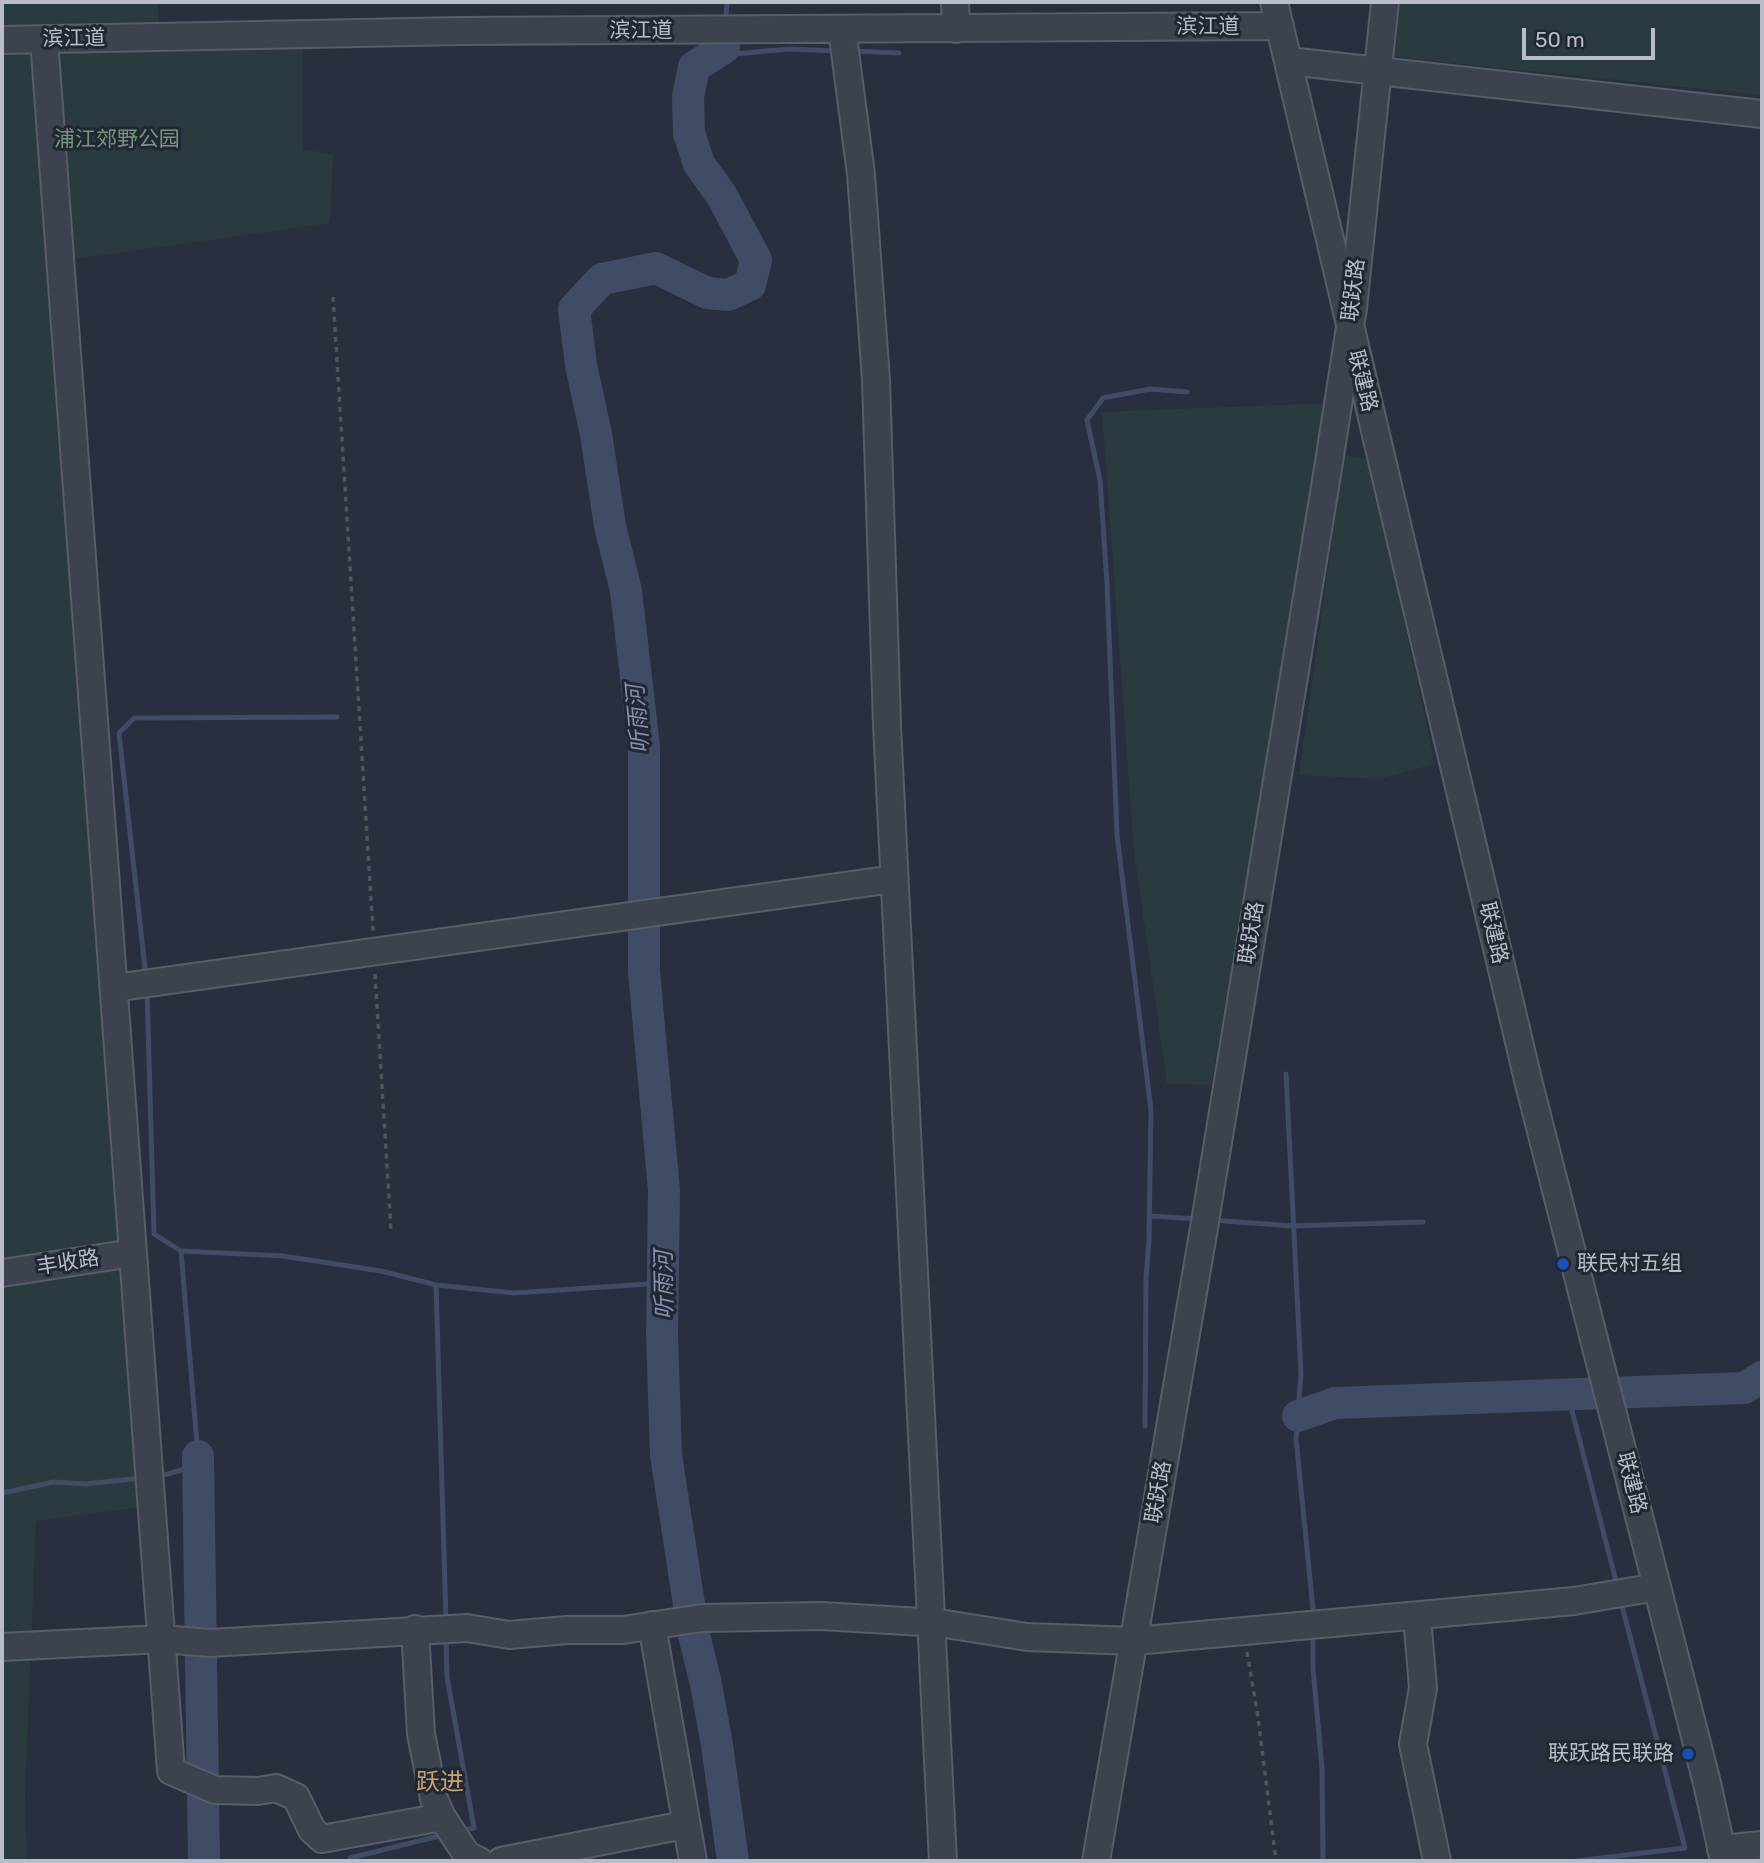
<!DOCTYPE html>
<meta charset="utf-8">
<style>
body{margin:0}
#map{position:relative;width:1764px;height:1863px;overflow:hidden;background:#282f3e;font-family:Rubik,sans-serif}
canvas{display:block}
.frame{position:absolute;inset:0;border:4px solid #b8bdc9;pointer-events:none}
.scale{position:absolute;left:1522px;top:28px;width:133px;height:32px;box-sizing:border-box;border:4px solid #b8bdc9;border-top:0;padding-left:9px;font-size:21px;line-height:24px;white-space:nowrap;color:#b8bdc9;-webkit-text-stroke:5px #212733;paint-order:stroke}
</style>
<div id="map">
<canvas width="1764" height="1863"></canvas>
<div class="frame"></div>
<div class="scale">50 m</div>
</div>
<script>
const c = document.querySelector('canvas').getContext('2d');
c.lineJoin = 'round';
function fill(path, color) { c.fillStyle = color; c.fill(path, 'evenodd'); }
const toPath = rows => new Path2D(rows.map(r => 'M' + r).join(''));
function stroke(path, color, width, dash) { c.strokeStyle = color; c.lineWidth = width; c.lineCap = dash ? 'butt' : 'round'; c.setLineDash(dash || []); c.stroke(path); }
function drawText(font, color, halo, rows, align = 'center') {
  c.font = font + ' Rubik,"Noto Sans SC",sans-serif'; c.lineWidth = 6; c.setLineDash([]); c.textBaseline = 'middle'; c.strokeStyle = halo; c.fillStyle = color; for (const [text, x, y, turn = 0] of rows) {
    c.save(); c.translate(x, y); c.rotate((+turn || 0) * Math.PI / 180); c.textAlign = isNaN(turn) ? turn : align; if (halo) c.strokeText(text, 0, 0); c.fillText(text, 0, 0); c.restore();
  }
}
fill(toPath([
 [2,2,157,2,161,37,302,32,303,149,333,155,330,223,67,260,147,1506,36,1521,25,1795,27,1861,2,1861],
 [1400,2,1762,2,1762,95,1395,57],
 [1328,403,1211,1085,1167,1084,1134,851,1102,412],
 [1344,455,1369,459,1435,764,1379,779,1299,775]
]), '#2a3b3f');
stroke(toPath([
 [726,16,727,2],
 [853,51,899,53],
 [712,56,789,49,836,51],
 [146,977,119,733,134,718,337,717],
 [147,990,154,1234,181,1251],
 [1286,1074,1301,1374,1296,1439,1313,1609],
 [1149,1216,1199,1219],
 [1212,1220,1292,1226,1423,1222],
 [436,1285,446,1621],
 [1568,1395,1617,1585],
 [1145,1426,1146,1278,1149,1240,1151,1110,1117,835,1107,583,1100,480,1087,420,1103,398,1150,389,1187,392],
 [157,1477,189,1468,198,1456,181,1251,283,1256,381,1271,436,1285,514,1293,663,1283],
 [2,1493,54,1482,86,1484,141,1478],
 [446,1638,447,1677,474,1828,459,1831],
 [1313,1641,1313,1668,1322,1768,1323,1861],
 [350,1861,350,1858,443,1835],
 [1576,1861,1685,1848,1621,1602]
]), '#404c65', 5);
stroke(toPath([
 [1298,1416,1335,1403,1744,1388,1762,1377],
 [198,1456,204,1861],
 [689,1604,666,1455,662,1335,664,1190,644,972,644,747,626,591,610,526,596,434,581,365,574,309,602,279,656,268,707,293,728,295,750,285,756,260,722,196,699,164,689,133,688,97,694,67,724,48,724,45],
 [694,1635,706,1684,717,1745,733,1861]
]), '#404c65', 32);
const minor = toPath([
 [955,2,956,29],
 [1274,2,1529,1084,1707,1783,1724,1861],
 [842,29,861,174,876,380,887,725,943,1861],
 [44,39,171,1771,215,1790,258,1791,276,1788,296,1797,312,1830,322,1839,442,1817],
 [2,40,461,31,1280,26],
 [1289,61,1762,114],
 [114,988,894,879],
 [2,1273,133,1253],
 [1417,1616,1423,1688,1413,1744,1437,1861],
 [652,1625,693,1861],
 [415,1629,421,1734,434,1799,442,1817,467,1855,479,1861],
 [2,1647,162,1639,210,1643,467,1628,509,1635,567,1630,623,1630,702,1618,821,1616,939,1623,1027,1637,1134,1641,1574,1601,1657,1587],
 [1721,1849,1762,1845],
 [501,1861,674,1827,687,1829],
 [1096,1861,1204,1228,1330,456,1353,308,1385,2]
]);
stroke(minor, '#575d69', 30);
stroke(toPath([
 [333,297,373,931],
 [375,974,391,1230],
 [1247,1652,1258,1717,1276,1861]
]), '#48585c', 3.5, [5, 5]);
stroke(minor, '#3c424e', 26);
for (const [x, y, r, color] of [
 [1563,1264,7,"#1a4fb4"],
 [1688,1754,7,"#1a4fb4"]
]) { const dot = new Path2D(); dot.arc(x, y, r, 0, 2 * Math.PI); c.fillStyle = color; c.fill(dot); stroke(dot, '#212733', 2.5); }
drawText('21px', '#b8bdc9', '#212733', [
 ["滨江道",1208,27],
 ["滨江道",641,31],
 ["滨江道",74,39,-1],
 ["联跃路",1354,290,-83],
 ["联建路",1362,381,76],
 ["联跃路",1252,933,-81],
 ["联建路",1493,933,77],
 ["丰收路",68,1263,-9],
 ["联建路",1631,1483,76],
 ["联跃路",1159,1492,-80]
]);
drawText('21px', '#72977e', '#212733', [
 ["浦江郊野公园",117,140]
]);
drawText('21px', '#b8bdc9', '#212733', [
 ["联民村五组",1577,1264],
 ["联跃路民联路",1674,1754,"right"]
], 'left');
drawText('italic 23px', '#8391ad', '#212733', [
 ["听雨河",639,719,-95],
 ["听雨河",665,1285,-91]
]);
drawText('24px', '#cba071', '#212733', [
 ["跃进",440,1783]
]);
</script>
